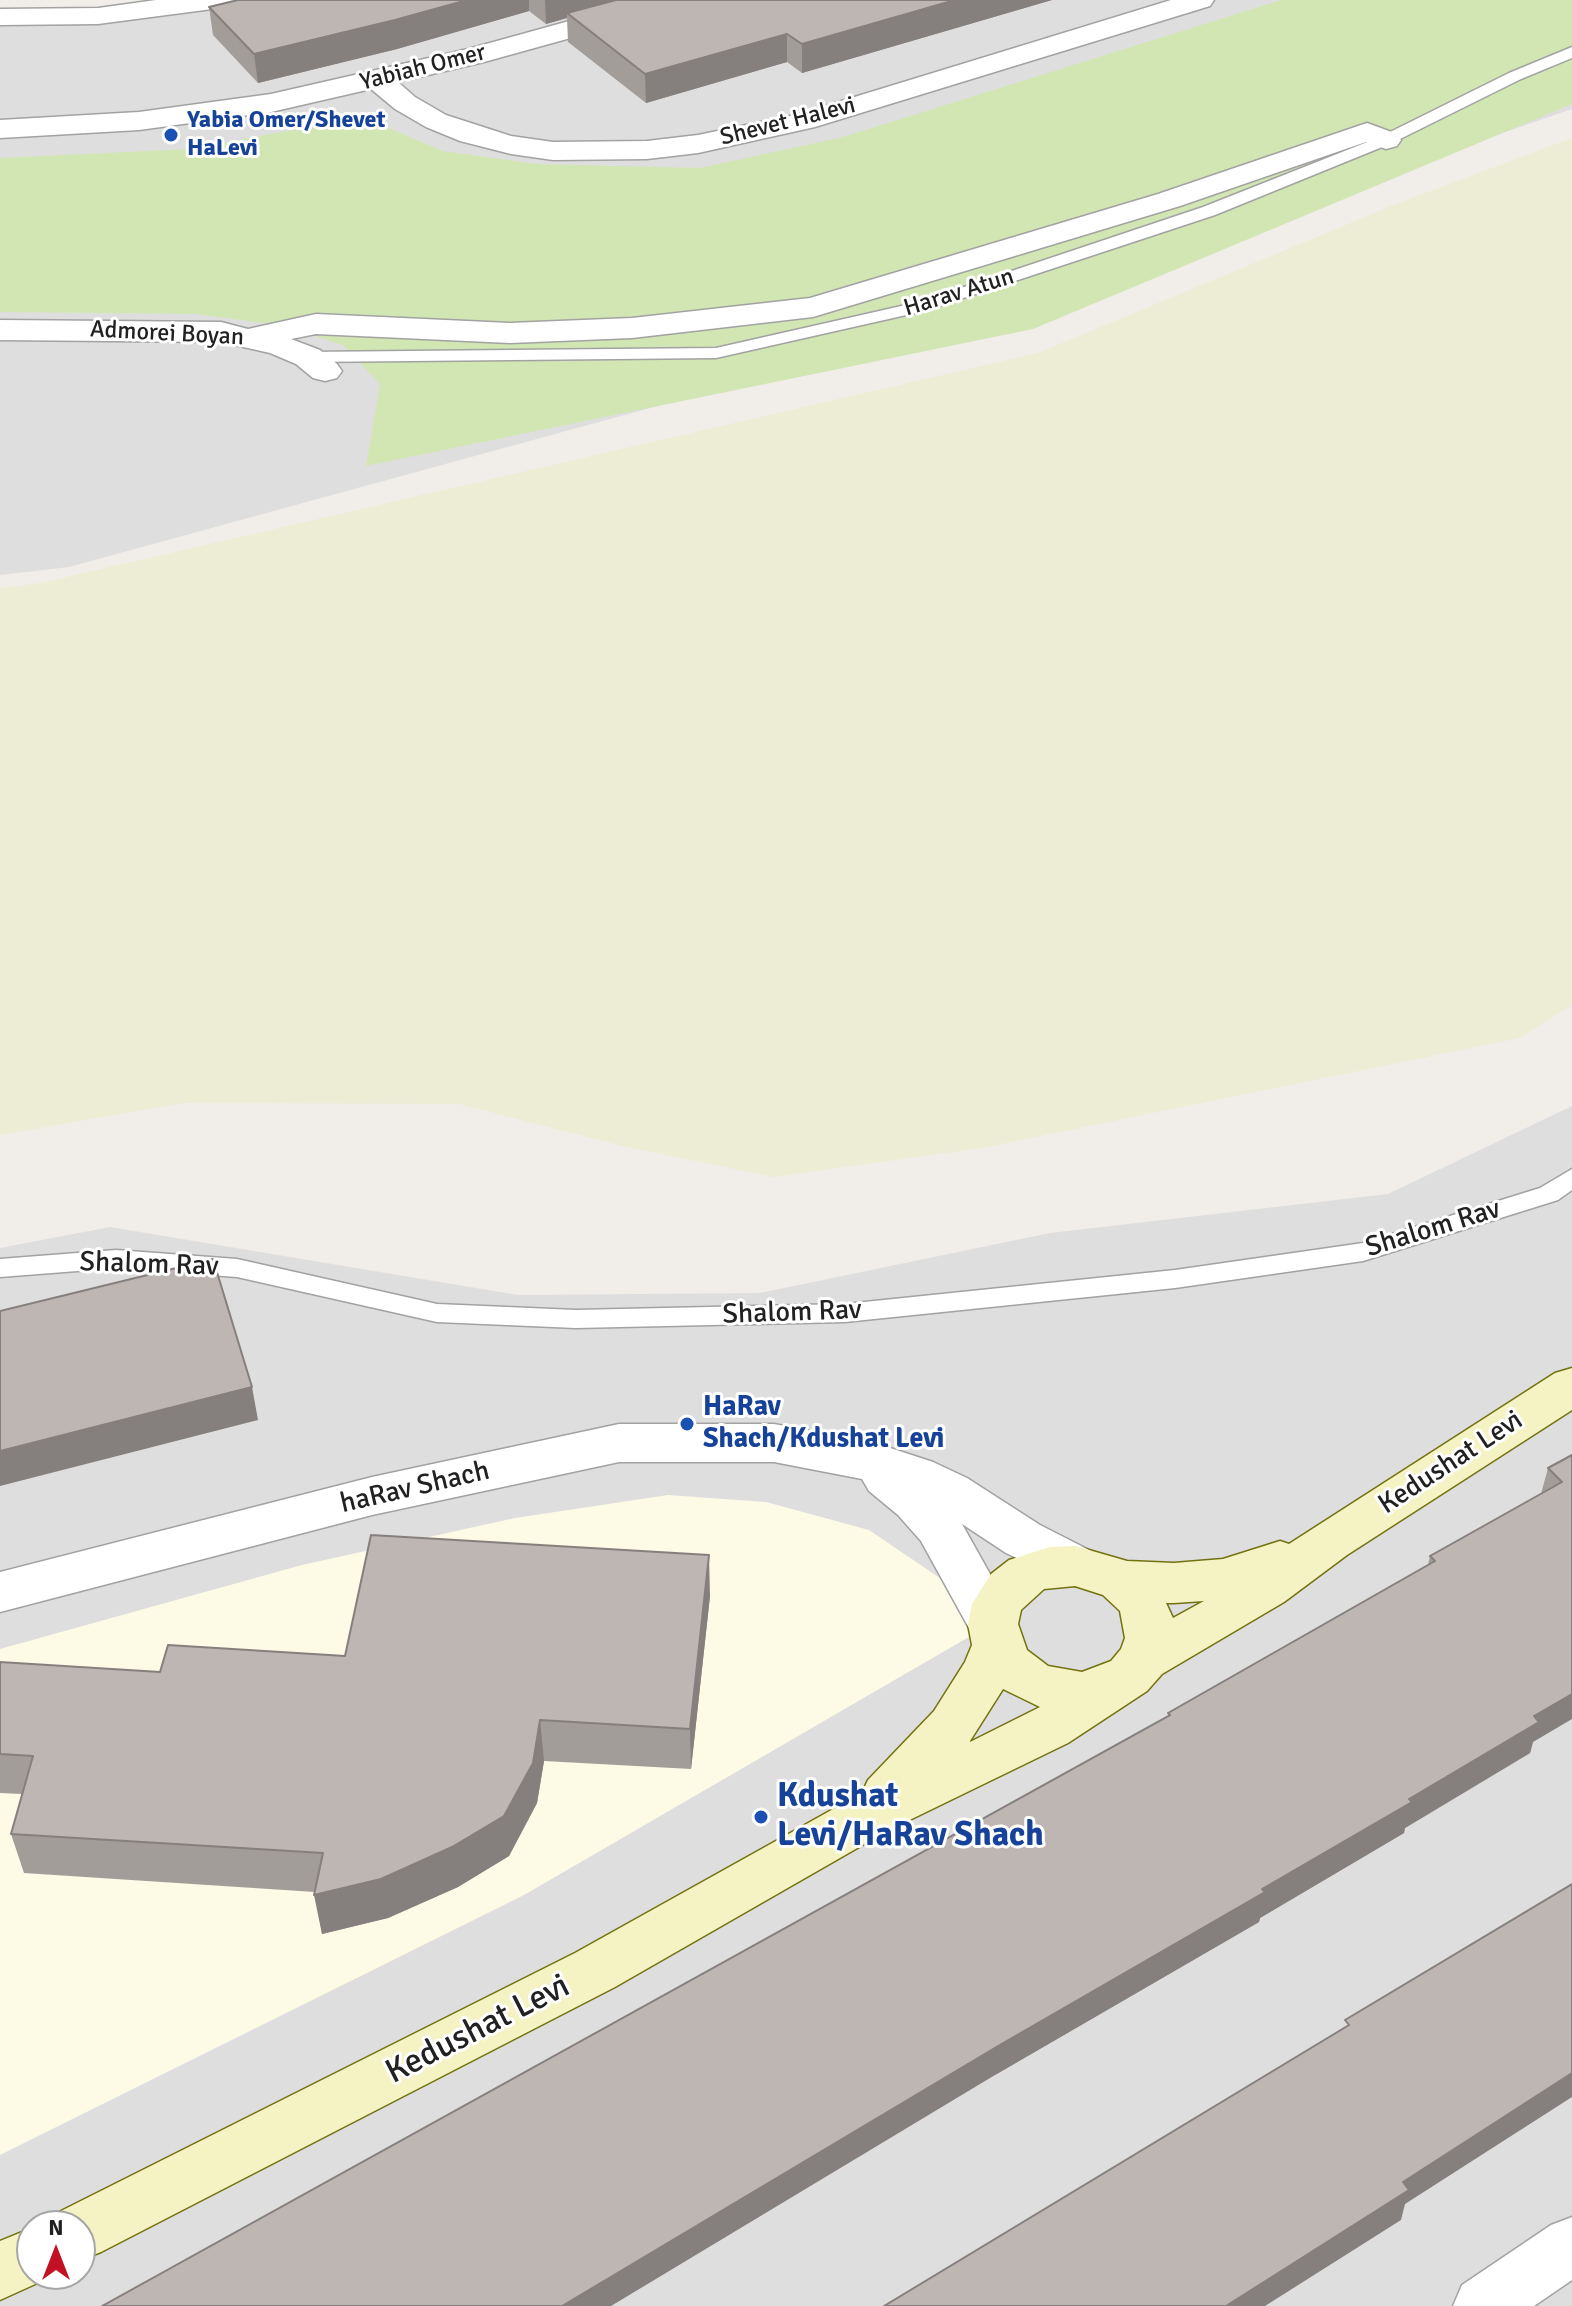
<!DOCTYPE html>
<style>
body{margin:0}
#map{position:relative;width:1572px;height:2306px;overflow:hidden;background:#f1ede9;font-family:Signika,sans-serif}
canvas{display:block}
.north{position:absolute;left:16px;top:2210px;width:80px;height:80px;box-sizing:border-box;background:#fff;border:2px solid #a6a6a6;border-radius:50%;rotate:0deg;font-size:22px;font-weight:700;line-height:32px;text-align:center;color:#212121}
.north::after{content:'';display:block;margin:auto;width:28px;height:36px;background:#c21124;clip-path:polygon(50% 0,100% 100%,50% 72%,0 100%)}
</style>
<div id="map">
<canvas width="1572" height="2306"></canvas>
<div class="north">N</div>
</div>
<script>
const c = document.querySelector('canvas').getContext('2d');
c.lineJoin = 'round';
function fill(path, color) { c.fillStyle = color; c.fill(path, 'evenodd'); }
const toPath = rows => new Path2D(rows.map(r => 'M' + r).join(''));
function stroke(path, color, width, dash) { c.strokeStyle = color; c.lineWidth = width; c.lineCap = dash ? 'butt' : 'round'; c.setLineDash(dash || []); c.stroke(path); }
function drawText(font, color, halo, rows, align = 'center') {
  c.font = font + ' Signika,sans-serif'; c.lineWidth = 6; c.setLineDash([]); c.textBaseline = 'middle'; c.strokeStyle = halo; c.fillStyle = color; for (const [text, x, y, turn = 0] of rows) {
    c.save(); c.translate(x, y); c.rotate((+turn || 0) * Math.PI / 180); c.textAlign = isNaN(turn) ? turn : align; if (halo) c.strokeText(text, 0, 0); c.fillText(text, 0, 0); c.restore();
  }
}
fill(toPath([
 [178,0,1572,0,1572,109,928,332,69,567,0,575,0,9,70,11],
 [1572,1106,1572,2306,0,2306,0,1248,110,1227,518,1295,760,1293,1050,1233,1388,1194],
 [32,2226,80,2226,80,2274,32,2274]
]), '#dfdedf');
fill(toPath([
 [668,1495,766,1502,869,1530,956,1589,974,1634,524,1895,0,2155,0,1649,302,1565,515,1518]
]), '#fdfae6');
fill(toPath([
 [1572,138,1572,1005,1520,1038,982,1148,773,1177,626,1147,459,1104,184,1103,0,1135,0,588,40,583,1038,353,1396,204]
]), '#ededd6');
fill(toPath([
 [1281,0,1572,0,1572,104,1033,329,366,466,380,384,343,345,279,325,195,314,0,312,0,158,190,149,363,117,443,151,537,164,700,168,843,137]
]), '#d2e6b4');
const lane = toPath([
 [1572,47,1572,58,1521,79,1392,143,1215,215,924,311,716,358,308,362,299,357,308,352,716,348,919,302,1203,207,1380,137,1509,73,1572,47],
 [1572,1169,1572,1190,1558,1200,1363,1261,1175,1288,845,1322,576,1328,437,1322,237,1277,116,1268,0,1277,0,1259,116,1250,237,1259,437,1304,576,1310,845,1304,1175,1270,1363,1243,1540,1188,1572,1169]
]);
const street = toPath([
 [156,0,234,0,230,6,220,8,98,24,0,25,0,9,98,8,156,0],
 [645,0,690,0,686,6,484,62,398,82,415,97,446,115,511,136,553,142,647,141,698,135,799,114,1171,0,1214,0,1210,6,815,127,698,153,647,159,553,160,511,154,460,141,426,127,395,109,371,89,271,112,139,130,0,138,0,120,139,112,271,94,468,49,645,0],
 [1367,123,1397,134,1401,140,1397,146,1386,149,1366,142,1180,206,813,317,632,338,510,343,316,334,291,339,320,350,337,364,342,371,337,378,325,381,313,378,296,364,270,353,221,342,0,340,0,320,221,322,248,329,316,314,510,323,632,318,810,298,1158,194,1367,123],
 [619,1424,774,1424,878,1444,933,1462,967,1478,1040,1525,1093,1552,1100,1566,1093,1580,1075,1586,1006,1553,962,1524,1018,1624,1011,1639,993,1645,975,1639,921,1541,898,1515,869,1491,862,1479,774,1462,619,1462,372,1515,0,1612,0,1572,372,1477,619,1424],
 [1572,2217,1572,2280,1534,2306,1453,2306,1462,2285,1551,2225,1572,2217]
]);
const secondary = toPath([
 [1572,1368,1572,1410,1347,1555,1284,1602,1162,1674,1147,1691,1068,1743,887,1831,615,1987,101,2252,80,2260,80,2226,53,2226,59,2212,575,1953,862,1793,868,1780,934,1711,965,1662,972,1645,968,1624,972,1604,991,1574,1009,1560,1050,1547,1075,1546,1127,1561,1174,1563,1223,1559,1280,1541,1289,1544,1555,1373,1572,1368],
 [1075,1586,1103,1595,1120,1611,1125,1638,1121,1649,1111,1661,1082,1672,1048,1666,1027,1650,1018,1624,1021,1610,1044,1589,1075,1586],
 [1204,1601,1173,1618,1166,1603,1174,1603,1204,1601],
 [1003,1689,1040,1707,970,1742,970,1741,1003,1689],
 [32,2228,32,2274,53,2276,0,2300,0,2241,32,2228]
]);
stroke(lane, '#a2a2a2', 3);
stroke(street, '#a2a2a2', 3);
stroke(secondary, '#72720f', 3);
fill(lane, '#fff');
fill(street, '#fff');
fill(secondary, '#f5f2c3');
fill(toPath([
 [238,0,1052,0,802,73,787,62,646,103,568,42,567,18,546,24,529,11,397,49,258,83,213,35,209,7],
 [1572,1455,1533,1742,1530,1753,1405,1828,1404,1833,1260,1918,1259,1922,995,2075,1168,1717,1168,1713,1428,1565,1430,1556,1541,1494,1548,1468],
 [710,1596,691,1769,544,1761,537,1803,509,1856,458,1887,388,1918,322,1934,315,1892,24,1873,11,1834,22,1794,0,1793,0,1662,160,1672,345,1656]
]), '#a39d99');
fill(toPath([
 [467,0,529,0,529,11,397,49,258,83,254,54],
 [545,0,634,0,567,13,567,18,546,24],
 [955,0,1052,0,802,73,802,44],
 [787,34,787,62,646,103,645,74],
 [252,1387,258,1420,0,1486,0,1451],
 [709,1555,710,1596,691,1769,690,1729],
 [1572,1694,1572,1719,1533,1742,1530,1753,1405,1828,1404,1833,1260,1918,1259,1922,995,2075,611,2306,562,2306,1262,1889,1409,1799,1534,1716],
 [540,1720,544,1761,537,1803,509,1856,458,1887,388,1918,322,1934,314,1895],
 [1572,2073,1572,2097,1405,2204,1401,2220,1265,2306,1226,2306,1403,2182]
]), '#857f7d');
const building = toPath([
 [238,0,467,0,395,20,254,54,209,7,238,0],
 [616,0,955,0,802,44,787,34,645,74,567,13,616,0],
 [213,1259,252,1387,0,1451,0,1311,213,1259],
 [1572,1455,1572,1694,1534,1716,1539,1722,1409,1799,1412,1802,1262,1889,1265,1892,998,2046,562,2306,102,2306,1170,1715,1168,1713,1435,1561,1430,1556,1562,1482,1548,1468,1572,1455],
 [371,1535,709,1555,690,1729,540,1720,533,1763,504,1816,452,1847,381,1879,314,1895,323,1853,11,1834,33,1756,0,1754,0,1662,160,1672,168,1645,345,1656,371,1535],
 [1572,1884,1572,2073,1403,2182,1409,2190,1226,2306,884,2306,1349,2025,1345,2020,1572,1884]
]);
fill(building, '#beb6b2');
stroke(building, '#857f7d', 2);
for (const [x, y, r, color] of [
 [171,135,8,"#1a4fb4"],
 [687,1424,8,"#1a4fb4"],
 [761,1817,8,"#1a4fb4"]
]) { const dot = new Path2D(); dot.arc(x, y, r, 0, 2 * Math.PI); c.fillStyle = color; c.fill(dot); stroke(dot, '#fff', 3); }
drawText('24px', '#212121', '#fff', [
 ["Yabiah Omer",423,68,-14],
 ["Shevet Halevi",788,122,-14],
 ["Harav Atun",959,293,-17],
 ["Admorei Boyan",167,334,3]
]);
drawText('bold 24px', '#164399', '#fff', [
 ["Yabia Omer/Shevet",187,121],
 ["HaLevi",187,149]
], 'left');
drawText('28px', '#212121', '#fff', [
 ["Shalom Rav",1433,1229,-17],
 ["Shalom Rav",149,1265,2],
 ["Shalom Rav",792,1313,-2],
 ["Kedushat Levi",1451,1463,-33],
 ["haRav Shach",415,1488,-13]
]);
drawText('bold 28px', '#164399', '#fff', [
 ["HaRav",703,1408],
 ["Shach/Kdushat Levi",703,1440]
], 'left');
drawText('bold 34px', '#164399', '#fff', [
 ["Kdushat",777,1797],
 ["Levi/HaRav Shach",777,1836]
], 'left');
drawText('34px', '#212121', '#fff', [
 ["Kedushat Levi",478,2030,-27]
]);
</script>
